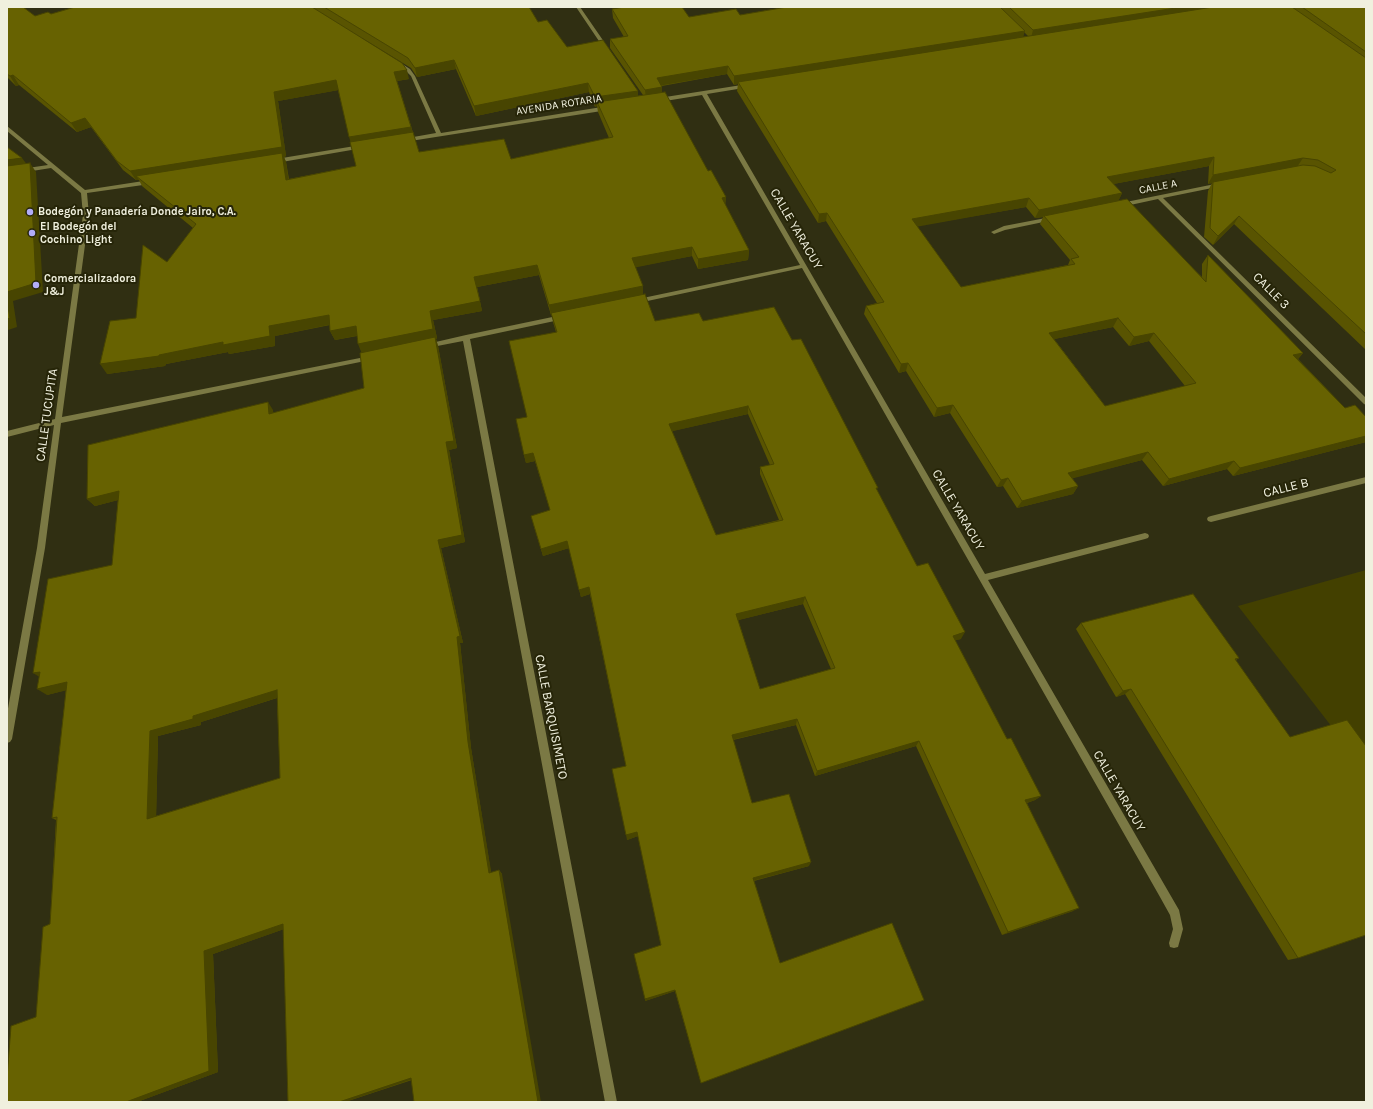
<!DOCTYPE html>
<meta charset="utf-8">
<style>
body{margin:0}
#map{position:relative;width:1373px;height:1109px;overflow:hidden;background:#302f12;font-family:Karla,sans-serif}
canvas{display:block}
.frame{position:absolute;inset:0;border:8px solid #f0f0de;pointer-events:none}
</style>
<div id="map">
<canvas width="1373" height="1109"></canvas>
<div class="frame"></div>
</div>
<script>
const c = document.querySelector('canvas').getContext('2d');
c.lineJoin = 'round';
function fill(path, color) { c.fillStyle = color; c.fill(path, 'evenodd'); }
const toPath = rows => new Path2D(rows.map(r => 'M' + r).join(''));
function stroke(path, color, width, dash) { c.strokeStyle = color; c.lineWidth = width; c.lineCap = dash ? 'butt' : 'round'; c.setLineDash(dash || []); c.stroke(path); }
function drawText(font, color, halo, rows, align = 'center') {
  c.font = font + ' Karla,sans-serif'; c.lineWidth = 4; c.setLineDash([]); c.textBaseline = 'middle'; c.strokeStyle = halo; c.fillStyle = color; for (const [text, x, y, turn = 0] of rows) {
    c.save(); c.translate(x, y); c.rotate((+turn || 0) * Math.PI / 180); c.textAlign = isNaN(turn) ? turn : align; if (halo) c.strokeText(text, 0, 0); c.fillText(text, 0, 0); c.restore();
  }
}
fill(toPath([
 [1366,570,1366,765,1332,727,1238,606]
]), '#434000');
fill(toPath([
 [576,7,580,7,609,49,609,50,605,50,576,7],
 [395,62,399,62,410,69,415,76,441,133,608,106,611,108,608,110,404,142,402,141,402,139,436,133,411,76,406,71,395,64,395,62],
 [748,84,751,86,750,87,707,94,985,574,1145,533,1148,534,1149,536,1148,538,1145,539,988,580,1179,910,1183,929,1178,947,1174,948,1170,947,1169,943,1173,929,1170,915,1160,897,802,268,638,303,635,301,638,299,800,265,702,95,659,102,656,100,659,98,748,84],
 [7,126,85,190,150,180,153,182,150,184,87,193,89,215,62,417,370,356,373,358,370,360,61,423,45,548,12,739,10,742,7,743,7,714,37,548,54,425,7,437,7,431,55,419,83,215,81,193,51,168,7,175,7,171,48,165,7,131,7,126],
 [361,145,364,147,363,148,276,163,273,161,276,159,361,145],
 [1220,183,1222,184,1222,186,1163,198,1366,398,1366,405,1364,404,1158,199,1121,207,1118,205,1121,203,1220,183],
 [1051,217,1053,218,1053,220,1005,230,994,234,991,232,1004,226,1051,217],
 [562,315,565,317,564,319,470,339,617,1102,605,1102,463,341,427,348,424,346,427,344,466,335,562,315],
 [1366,477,1366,483,1211,522,1208,521,1207,519,1208,517,1211,516,1366,477]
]), '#7b7944');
fill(toPath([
 [7,7,35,16,51,14,75,7,529,7,538,22,567,47,638,91,638,96,643,95,610,48,610,39,624,37,613,18,612,9,689,17,740,15,787,7,1366,7,1366,350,1234,224,1213,245,1204,237,1208,191,1212,183,1208,184,1209,166,1113,184,1122,193,1118,201,1202,277,1202,264,1208,255,1303,353,1298,359,1345,408,1366,417,1366,442,1233,476,1227,469,1163,486,1142,460,1072,478,1078,486,1073,494,1017,508,1003,486,997,487,950,413,934,417,906,371,899,373,864,314,866,306,877,303,826,221,818,223,737,91,738,84,734,85,727,74,662,86,662,92,708,171,726,197,725,205,749,250,748,260,698,269,692,256,635,267,643,294,655,321,703,321,792,340,877,491,917,566,961,639,955,640,1007,739,1041,796,1035,800,1027,803,1073,911,1002,935,916,746,815,776,796,725,733,740,752,803,809,866,754,881,780,963,924,1000,701,1083,675,991,645,1001,661,945,638,836,627,840,626,766,590,594,581,597,569,548,543,556,533,523,550,510,535,461,526,463,524,455,527,417,556,332,553,322,552,315,551,315,539,275,477,287,482,311,433,320,437,338,436,339,438,346,457,448,449,450,465,542,441,548,463,643,460,643,471,748,491,873,499,870,502,874,412,1080,345,1102,288,1102,284,929,213,954,218,1072,137,1102,7,1102,36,1017,50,924,56,820,52,818,66,690,47,695,112,565,118,500,95,506,87,499,273,410,273,413,364,388,362,353,357,336,335,340,330,331,330,325,275,336,275,346,229,354,228,352,166,364,165,366,107,374,136,318,167,262,193,228,142,186,139,180,136,180,123,170,91,127,77,132,19,85,16,86,7,77],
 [1024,32,1028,36,1023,37],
 [362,38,411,68,417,77,456,69,476,116,589,92,595,107,597,106,598,112,609,138,511,159,419,152,397,81,409,79],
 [338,90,351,142,356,166,289,179,286,162,284,157,286,156,278,101],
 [1026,207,1035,218,1043,217,1040,224,1070,260,1068,265,961,287,917,226],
 [1113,327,1129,346,1149,341,1185,386,1105,406,1054,339],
 [748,414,770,465,760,467,760,474,779,520,716,535,672,431],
 [803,604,831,669,760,689,738,620],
 [277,698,280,778,156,816,158,736,201,725,201,722],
 [1081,623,1239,658,1236,660,1298,958,1288,960,1125,694,1116,697,1076,629]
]), '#595401');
fill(toPath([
 [1182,7,1232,7,1031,38,1033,30],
 [1025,31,1022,40,738,82,738,84,734,85,734,76],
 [454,60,456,69,417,77,415,68],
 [728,66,727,74,658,86,657,78],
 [407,70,409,79,397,81,394,72],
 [13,75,19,85,16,86,10,76],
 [336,80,339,90,278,101,286,156,284,157,286,162,290,190,136,176,139,180,136,180,130,171,274,92],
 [588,83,589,92,476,116,474,106],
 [662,87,662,96,646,98,645,90],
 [638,91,638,100,597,102,597,106,595,107,595,97],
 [85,118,91,127,77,132,71,123],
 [411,127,414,136,352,146,349,137],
 [1214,157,1209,166,1103,186,1107,177],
 [22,158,28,166,7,169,7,160],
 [1303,158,1297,167,1213,182,1212,183,1208,184,1213,175],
 [30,163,36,172,43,292,13,301,17,327,8,330,8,366,7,366,7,292],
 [1122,193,1118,202,1044,216,1043,217,1035,218,1039,210],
 [726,197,725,207,722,198],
 [1029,198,1026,207,910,228,912,219],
 [827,213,826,221,818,223,819,214],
 [1239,216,1234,224,1213,245,1218,236],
 [692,247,692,256,633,268,632,258],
 [749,250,748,260,698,269,698,259],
 [537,265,539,275,477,287,482,311,433,320,437,338,436,339,438,346,457,448,449,450,465,542,441,548,463,643,460,643,471,748,492,877,489,873,362,354,358,344,430,311,474,277],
 [643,286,643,296,551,315,549,305],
 [329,315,333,324,275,336,275,346,229,354,228,352,166,364,165,366,107,374,100,364,159,355,223,342,269,326],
 [1118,318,1113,327,1045,341,1049,333],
 [356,326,360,335,335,340,330,331],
 [1154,333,1149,341,1129,346,1134,337],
 [1303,353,1296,361,1293,355],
 [908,363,906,371,899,373,901,364],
 [268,402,273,410,274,422,269,414],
 [953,405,950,413,934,417,937,408],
 [748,406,748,414,669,432,669,424],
 [1366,436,1366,442,1233,476,1240,468],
 [1148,452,1142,460,1063,481,1068,473],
 [533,453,535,461,526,463,524,455],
 [1234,461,1227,469,1163,486,1169,479],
 [1008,478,1003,486,997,487,1001,480],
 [1078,486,1073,494,1017,508,1022,501],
 [119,491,126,498,95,506,87,499],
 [567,541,569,548,543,556,541,549],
 [589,587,590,594,581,597,579,590],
 [805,597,803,604,735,621,736,614],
 [965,632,961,639,949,642,953,636],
 [40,672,43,679,33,673],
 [67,682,76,688,47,695,37,689],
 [1131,689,1125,694,1116,697,1123,691],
 [277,690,283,696,201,722,201,725,158,736,156,823,147,819,150,731,193,716],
 [797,719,796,725,731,740,732,735],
 [919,741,916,746,815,776,817,771],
 [1041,796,1035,800,1020,805,1025,800],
 [637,832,638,836,627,840,626,835],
 [811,862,809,866,752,881,753,878],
 [499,870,502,874,541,1102,538,1102],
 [1079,908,1073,911,1002,935,1008,932],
 [283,924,290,927,213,954,218,1072,137,1102,126,1102,204,951],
 [675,990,675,991,645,1001,645,999],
 [411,1078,416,1078,345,1102,339,1102]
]), '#484501');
const building = toPath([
 [7,7,23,7,35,16,48,12,51,14,75,7,312,7,402,63,407,70,394,72,411,127,349,137,336,80,274,92,282,147,130,171,117,161,85,118,71,123,13,75,10,76,7,74,7,7],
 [324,7,529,7,538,22,547,20,567,47,603,40,638,91,595,97,588,83,474,106,454,60,415,68,408,58,324,7],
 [625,7,682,7,689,17,736,9,740,15,787,7,1000,7,1025,31,734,76,728,66,657,78,662,87,645,90,610,39,628,36,612,9,625,7],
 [1009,7,1182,7,1033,30,1009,7],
 [1213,7,1292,7,1366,58,1366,334,1239,216,1218,236,1210,228,1213,182,1303,165,1315,166,1331,173,1336,170,1318,160,1303,158,1213,175,1214,157,1107,177,1122,193,1039,210,1029,198,912,219,961,287,1075,264,1071,259,1079,257,1044,216,1127,199,1206,282,1208,255,1303,353,1293,355,1345,408,1355,405,1366,417,1366,436,1240,468,1234,461,1169,479,1148,452,1068,473,1078,486,1022,501,1008,478,1001,480,953,405,937,408,908,363,901,364,866,306,884,302,827,213,819,214,738,82,1213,7],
 [1118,318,1134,337,1154,333,1196,383,1105,406,1049,333,1118,318],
 [1302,7,1366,7,1366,52,1302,7],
 [665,92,708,171,711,170,726,197,722,198,749,250,698,259,692,247,632,258,643,286,549,305,537,265,474,277,480,301,430,311,433,329,358,344,356,326,330,331,329,315,269,326,270,336,223,345,223,342,159,355,159,356,100,364,110,321,136,318,143,245,167,262,196,224,136,176,282,153,286,180,356,166,350,142,413,132,419,152,504,139,511,159,613,137,597,102,665,92],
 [7,147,22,158,7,160,7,147],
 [30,163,36,283,7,292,7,166,30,163],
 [645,294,655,321,699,313,703,321,774,307,792,340,801,339,878,488,876,488,917,566,928,563,965,632,953,636,1007,739,1011,738,1041,796,1025,800,1079,908,1008,932,919,741,817,771,797,719,732,735,752,803,789,794,811,862,753,878,780,963,892,923,924,1000,701,1083,675,990,645,999,634,954,661,945,637,832,626,835,612,769,626,766,589,587,579,590,567,541,541,549,531,516,550,510,533,453,524,455,516,419,527,417,509,341,557,332,551,313,645,294],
 [748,406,774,464,760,467,783,520,716,535,669,424,748,406],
 [805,597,835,668,760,689,736,614,805,597],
 [7,302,10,318,7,319,7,302],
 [435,337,454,441,446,442,462,535,438,540,460,636,457,637,468,742,489,873,499,870,538,1102,414,1102,411,1078,339,1102,288,1102,283,924,204,951,209,1071,126,1102,7,1102,7,1078,11,1026,36,1017,43,927,50,924,57,817,52,818,67,682,37,689,40,672,33,673,48,579,112,565,119,491,87,499,88,445,268,402,269,414,364,388,360,353,435,337],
 [277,690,280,778,147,819,150,731,193,719,193,716,277,690],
 [1193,594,1239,658,1235,659,1290,737,1347,720,1366,746,1366,935,1298,958,1131,689,1123,691,1081,623,1193,594]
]);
fill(building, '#676201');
stroke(building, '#484501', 1);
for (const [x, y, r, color] of [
 [30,212,4,"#b2adf9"],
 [32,233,4,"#b2adf9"],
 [36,285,4,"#b2adf9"]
]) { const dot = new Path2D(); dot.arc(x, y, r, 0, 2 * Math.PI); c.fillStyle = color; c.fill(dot); stroke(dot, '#262508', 1.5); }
drawText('11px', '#f0f0de', '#262508', [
 ["AVENIDA ROTARIA",559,105,-9],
 ["CALLE A",1158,187,-11]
]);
drawText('bold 11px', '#f0f0de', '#262508', [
 ["Bodegón y Panadería Donde Jairo, C.A.",38,212],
 ["El Bodegón del",40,227],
 ["Cochino Light",40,240],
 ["Comercializadora",44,279],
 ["J&J",44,292]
], 'left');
drawText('13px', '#f0f0de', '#262508', [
 ["CALLE YARACUY",796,229,60],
 ["CALLE 3",1271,291,45],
 ["CALLE TUCUPITA",47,415,-82],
 ["CALLE B",1286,488,-14],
 ["CALLE YARACUY",958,510,60],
 ["CALLE BARQUISIMETO",551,717,79],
 ["CALLE YARACUY",1119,791,60]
]);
</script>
